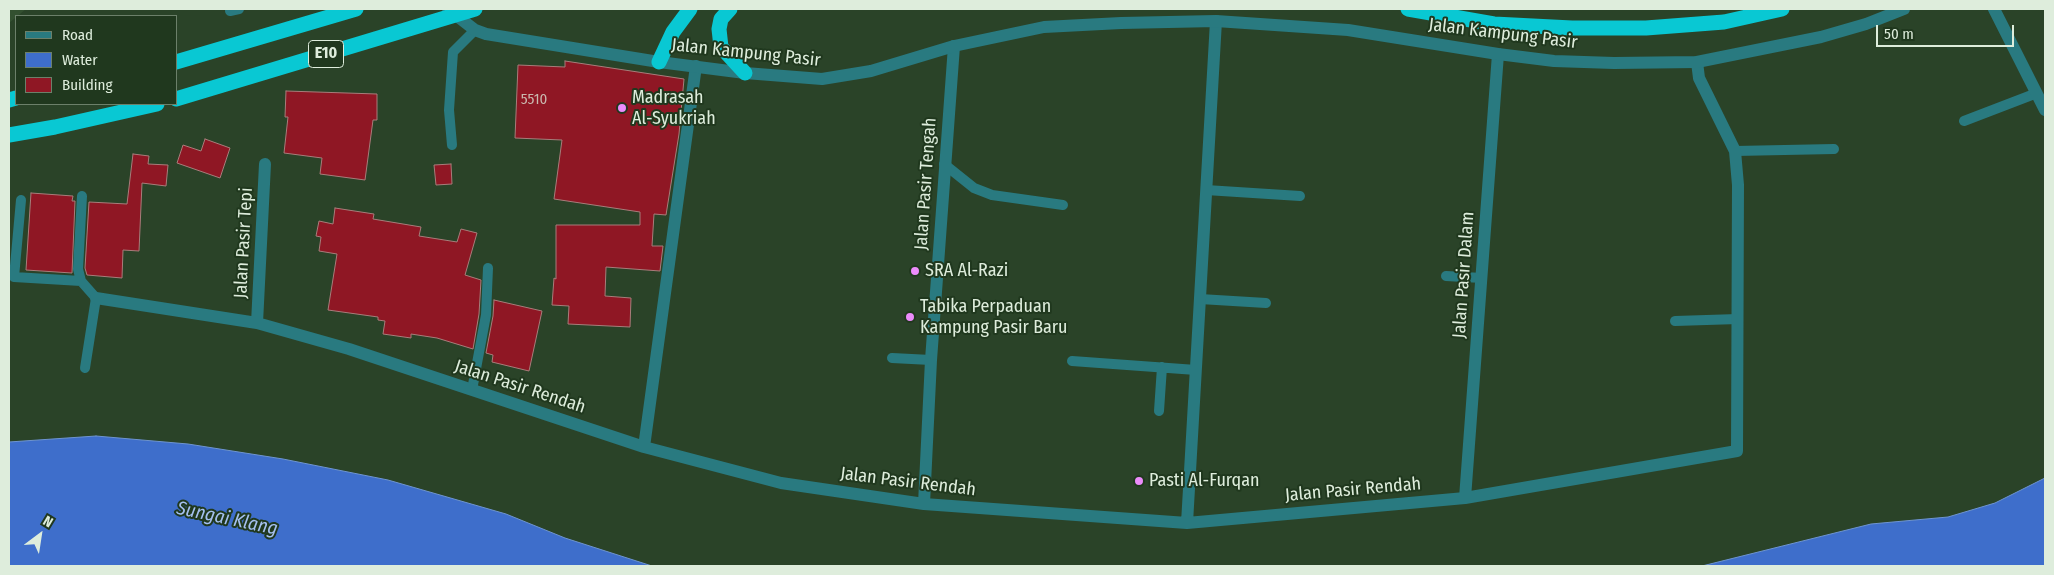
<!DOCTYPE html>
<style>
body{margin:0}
#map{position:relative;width:2054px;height:575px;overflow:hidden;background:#2a4328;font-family:"Fira Sans Condensed",sans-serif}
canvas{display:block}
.frame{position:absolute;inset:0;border:10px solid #deeddc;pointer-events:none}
.legend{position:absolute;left:15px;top:15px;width:162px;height:90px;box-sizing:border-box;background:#20381e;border:1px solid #6c806a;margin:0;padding:6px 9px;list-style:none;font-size:15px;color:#deeddc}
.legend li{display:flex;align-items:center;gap:10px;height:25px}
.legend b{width:25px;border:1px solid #6c806a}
.north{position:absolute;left:15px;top:510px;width:50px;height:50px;-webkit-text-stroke:4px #20381e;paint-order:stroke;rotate:31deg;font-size:14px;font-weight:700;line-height:20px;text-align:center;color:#deeddc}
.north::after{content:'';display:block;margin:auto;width:18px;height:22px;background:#deeddc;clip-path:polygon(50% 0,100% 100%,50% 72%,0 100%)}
.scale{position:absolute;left:1876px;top:25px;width:138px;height:22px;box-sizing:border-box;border:2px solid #deeddc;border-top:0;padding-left:6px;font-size:15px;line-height:18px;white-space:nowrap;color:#deeddc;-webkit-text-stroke:4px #20381e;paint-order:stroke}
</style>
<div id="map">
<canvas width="2054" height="575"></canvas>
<div class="frame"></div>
<ul class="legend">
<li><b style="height:6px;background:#297a80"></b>Road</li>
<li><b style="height:14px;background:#3e6ecb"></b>Water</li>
<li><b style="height:14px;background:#8f1724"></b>Building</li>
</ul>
<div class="north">N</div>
<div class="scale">50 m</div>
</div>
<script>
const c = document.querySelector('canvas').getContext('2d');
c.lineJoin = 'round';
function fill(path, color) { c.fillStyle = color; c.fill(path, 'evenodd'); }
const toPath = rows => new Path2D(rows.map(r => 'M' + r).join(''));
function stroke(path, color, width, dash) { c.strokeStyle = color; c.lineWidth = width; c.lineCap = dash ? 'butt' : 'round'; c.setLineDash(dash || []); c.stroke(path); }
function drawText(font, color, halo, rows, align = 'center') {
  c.font = font + ' "Fira Sans Condensed",sans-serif'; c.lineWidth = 4; c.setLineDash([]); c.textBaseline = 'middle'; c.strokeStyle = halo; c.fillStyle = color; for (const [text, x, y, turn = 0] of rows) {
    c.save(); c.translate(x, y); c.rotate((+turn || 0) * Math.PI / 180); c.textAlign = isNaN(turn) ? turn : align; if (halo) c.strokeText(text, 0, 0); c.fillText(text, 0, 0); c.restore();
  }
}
fill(toPath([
 [9,9,26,9,9,23]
]), '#335030');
const water = toPath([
 [96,436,188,444,283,459,388,480,506,514,565,538,652,566,9,566,9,442,96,436],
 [2045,478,2045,566,1702,566,1871,524,1948,517,1995,503,2045,478]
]);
fill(water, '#3e6ecb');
stroke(water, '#6e94d0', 1);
const building = toPath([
 [565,61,684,79,679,134,666,215,654,214,652,246,663,246,660,271,606,267,605,296,631,298,630,327,568,324,569,306,552,305,554,278,556,279,556,225,640,225,640,212,554,199,562,140,515,138,518,65,565,67,565,61],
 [286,91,377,94,377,120,373,120,365,180,320,174,322,158,284,153,288,117,285,117,286,91],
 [205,139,230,148,220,178,177,163,183,145,201,151,205,139],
 [133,154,149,156,148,164,168,165,166,186,142,183,139,251,123,250,122,278,87,275,85,268,89,202,127,204,133,154],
 [451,164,452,184,436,185,434,165,451,164],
 [31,193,73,196,72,201,75,201,72,273,26,270,31,193],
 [335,208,374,214,373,219,421,227,419,236,457,242,461,229,477,233,465,275,481,280,479,314,473,349,437,338,411,334,411,338,383,334,385,321,378,320,378,317,328,310,337,254,319,251,321,237,316,236,319,221,333,224,335,208],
 [494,300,542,311,529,371,492,362,493,355,486,353,493,316,494,300]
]);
fill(building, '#8f1724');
stroke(building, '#a87d7b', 1);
stroke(toPath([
 [230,11,239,9],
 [1964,121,2037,93],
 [452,145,449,110,453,52,475,30],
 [1735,151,1834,149],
 [944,164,974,188,992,195,1063,205],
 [1206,190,1300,196],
 [82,196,78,269,81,281,96,298,85,368],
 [21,200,14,277,81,281],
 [1446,276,1482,278],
 [1200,299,1266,303],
 [1675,321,1738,319],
 [892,358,931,360],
 [1072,361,1196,370],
 [472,390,486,315,488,268],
 [1159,411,1162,367]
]), '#297a80', 10);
stroke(toPath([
 [1994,9,2045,110],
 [96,298,257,323,349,349,644,447,781,483,924,504,1187,523,1465,498,1737,451,1738,185,1735,151,1699,78,1697,62],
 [257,323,265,164],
 [644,447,696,66],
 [1465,498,1498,54],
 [924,504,931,360,954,46],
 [1187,523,1216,21]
]), '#297a80', 12);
stroke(toPath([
 [448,9,475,30,486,34,659,62,745,73,822,79,871,71,954,46,1044,27,1121,23,1216,21,1348,30,1498,54,1554,61,1614,63,1697,62,1821,37,1866,24,1904,9]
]), '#297a80', 12);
stroke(toPath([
 [730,9,721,19,719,29,721,47,745,73],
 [1408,9,1494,24,1572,28,1646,28,1724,22,1782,9],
 [176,62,356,9],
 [659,62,673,32,690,9],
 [176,99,475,9],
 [9,100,16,98],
 [9,135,55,127,157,104]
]), '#09c8d3', 15);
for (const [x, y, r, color] of [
 [622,108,5,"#ec8cfb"],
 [915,271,5,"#ec8cfb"],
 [910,317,5,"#ec8cfb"],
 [1139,481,5,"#ec8cfb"]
]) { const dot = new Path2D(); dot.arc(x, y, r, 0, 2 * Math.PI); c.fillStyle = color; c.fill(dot); stroke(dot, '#20381e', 2); }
drawText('15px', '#cab8ae', null, [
 ["5510",534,100]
]);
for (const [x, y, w] of [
 [326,54,35]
]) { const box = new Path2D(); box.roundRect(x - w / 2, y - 13.5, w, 27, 4); c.fillStyle = '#20381e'; c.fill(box); stroke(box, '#deeddc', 1); }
drawText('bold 16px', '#deeddc', null, [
 ["E10",326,54]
]);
drawText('18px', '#deeddc', '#20381e', [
 ["Jalan Kampung Pasir",1503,34,7],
 ["Jalan Kampung Pasir",746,53,6],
 ["Jalan Pasir Tengah",926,184,-86],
 ["Jalan Pasir Tepi",244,243,-87],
 ["Jalan Pasir Dalam",1464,275,-86],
 ["Jalan Pasir Rendah",520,387,18],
 ["Jalan Pasir Rendah",908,482,7],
 ["Jalan Pasir Rendah",1353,490,-5]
]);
drawText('18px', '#deeddc', '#20381e', [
 ["Madrasah",632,98],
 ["Al-Syukriah",632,119],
 ["SRA Al-Razi",925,271],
 ["Tabika Perpaduan",920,307],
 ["Kampung Pasir Baru",920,328],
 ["Pasti Al-Furqan",1149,481]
], 'left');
drawText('italic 19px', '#a5c0ef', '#20381e', [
 ["Sungai Klang",227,519,12]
]);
</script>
